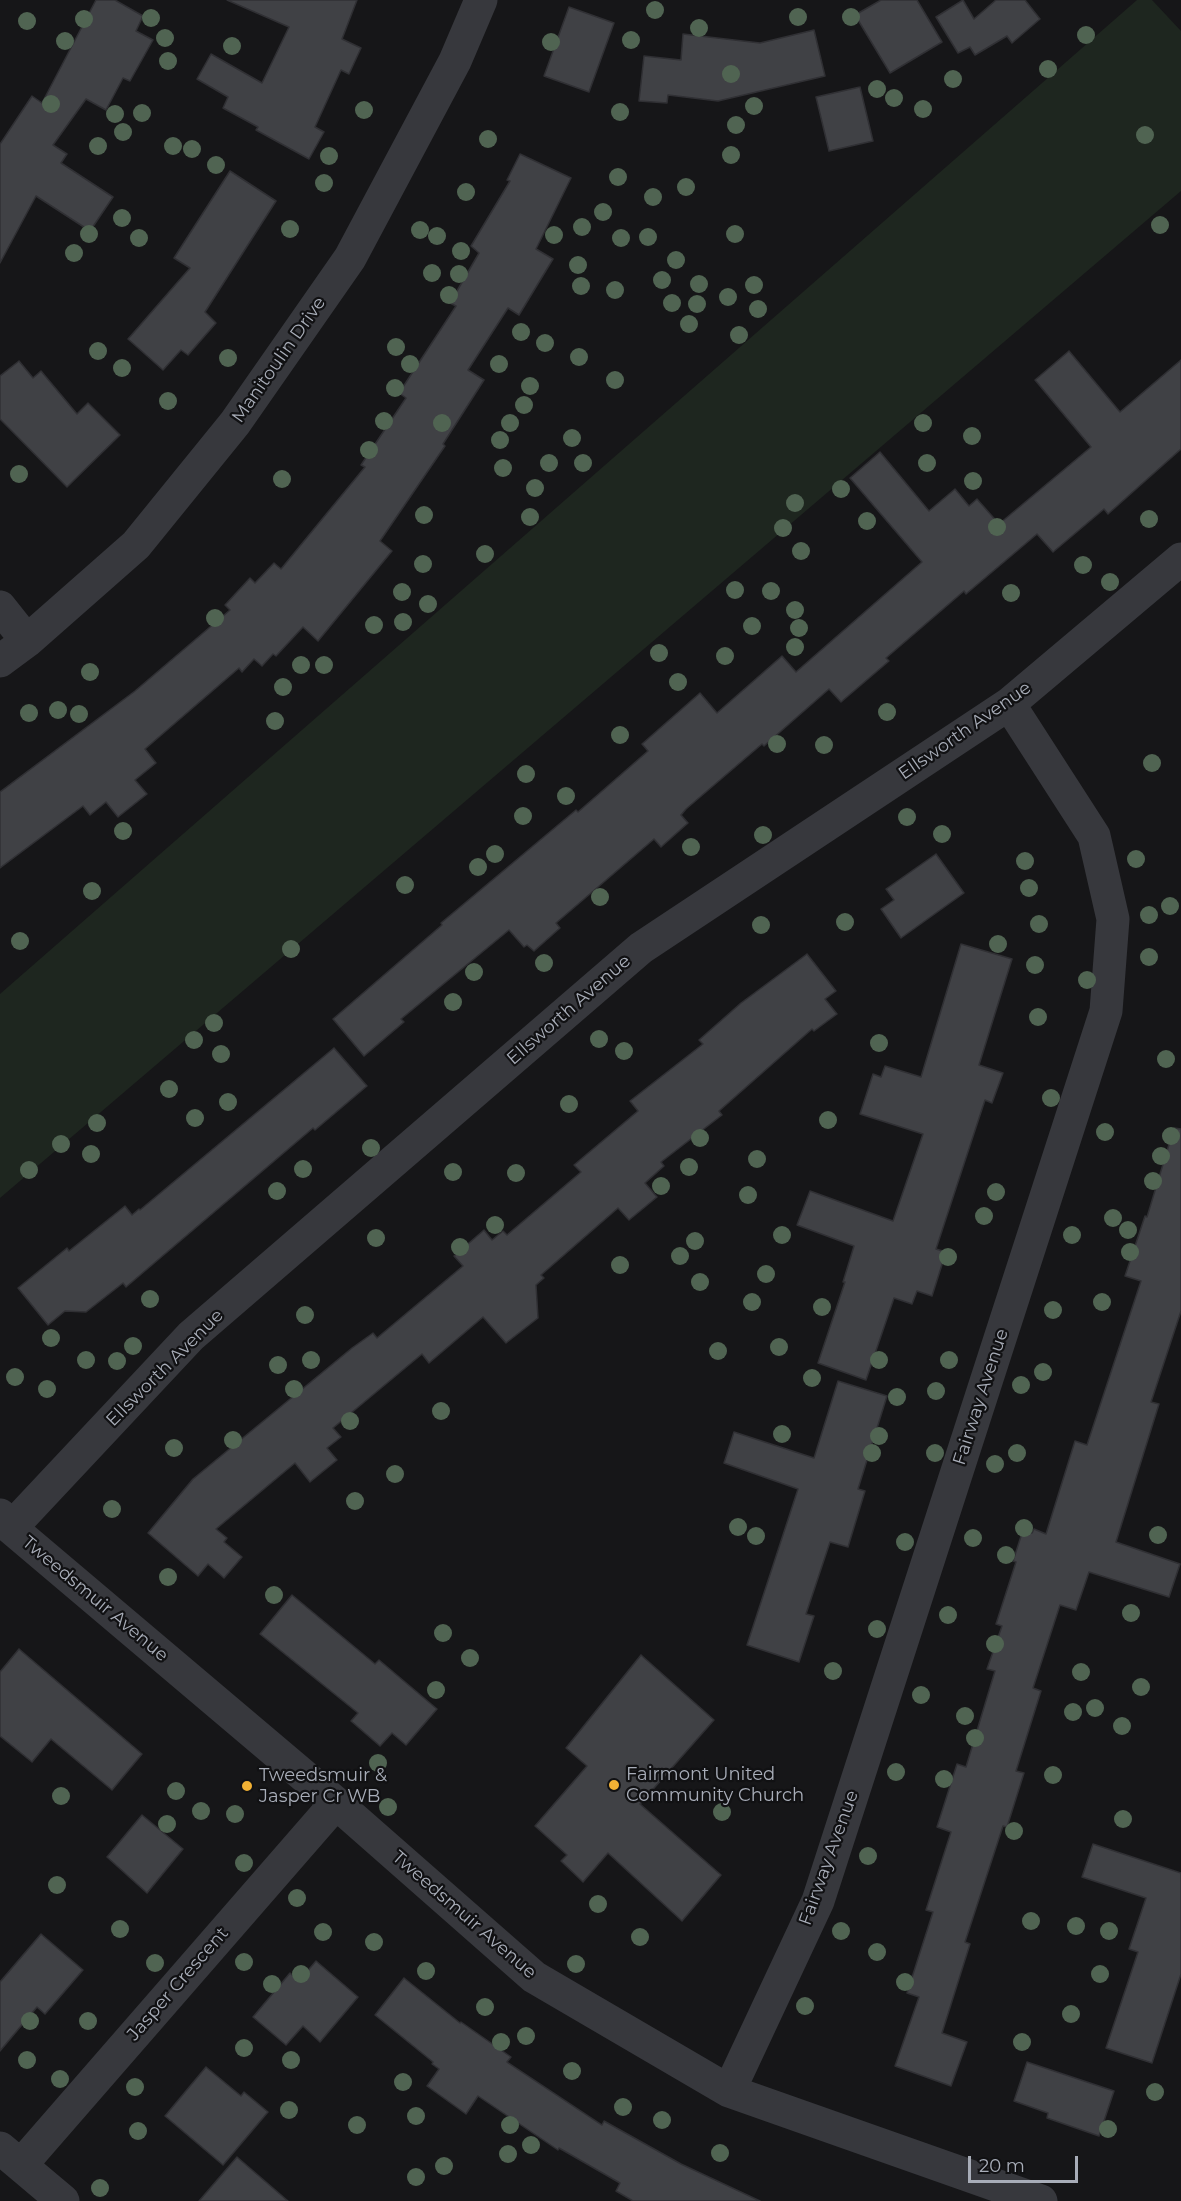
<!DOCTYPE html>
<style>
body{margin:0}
#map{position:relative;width:1181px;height:2201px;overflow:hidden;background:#161618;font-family:Montserrat,sans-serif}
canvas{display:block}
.scale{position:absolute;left:968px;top:2156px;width:110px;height:27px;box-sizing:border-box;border:3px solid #a8adb8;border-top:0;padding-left:8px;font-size:18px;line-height:21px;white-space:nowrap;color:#a8adb8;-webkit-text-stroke:4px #111113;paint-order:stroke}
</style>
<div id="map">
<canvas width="1181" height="2201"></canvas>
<div class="scale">20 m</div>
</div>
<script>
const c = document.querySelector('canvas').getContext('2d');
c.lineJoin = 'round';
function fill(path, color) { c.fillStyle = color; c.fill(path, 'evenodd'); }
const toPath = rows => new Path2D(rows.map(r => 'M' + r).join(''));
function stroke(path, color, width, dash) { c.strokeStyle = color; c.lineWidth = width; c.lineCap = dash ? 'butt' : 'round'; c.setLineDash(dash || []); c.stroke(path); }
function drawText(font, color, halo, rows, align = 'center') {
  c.font = font + ' Montserrat,sans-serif'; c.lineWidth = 4.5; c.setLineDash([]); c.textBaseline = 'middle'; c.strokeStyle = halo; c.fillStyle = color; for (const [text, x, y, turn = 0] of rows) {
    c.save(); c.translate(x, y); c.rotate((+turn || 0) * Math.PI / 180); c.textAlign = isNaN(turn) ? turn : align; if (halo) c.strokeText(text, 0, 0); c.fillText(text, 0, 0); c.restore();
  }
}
fill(toPath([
 [1137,0,1152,0,1181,31,1181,191,0,1198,0,994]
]), '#1e261f');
const building = toPath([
 [96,0,115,0,143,16,136,31,153,40,130,81,123,78,106,110,86,99,53,145,67,154,61,163,113,197,90,231,36,196,0,263,0,144,32,96,42,103,96,0],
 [227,0,357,0,342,39,361,48,349,74,341,70,315,127,324,132,309,159,256,130,258,127,223,108,228,97,197,79,211,54,262,83,289,27,227,0],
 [881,0,917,0,942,42,890,73,855,15,881,0],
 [963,0,974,19,996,0,1025,0,1040,19,1012,43,1007,36,975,55,970,47,958,53,936,17,963,0],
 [569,7,614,23,589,92,544,76,569,7],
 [814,30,825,76,718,101,668,95,667,103,639,101,644,56,681,60,683,34,760,43,814,30],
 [860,87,873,141,829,151,816,97,860,87],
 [520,154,571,178,536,249,553,259,519,315,508,308,468,370,484,380,443,444,445,446,380,541,392,551,318,641,303,627,276,656,273,654,262,666,254,659,242,672,239,668,145,749,156,763,135,780,147,794,118,817,106,802,90,815,83,806,0,868,0,792,135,691,230,610,225,605,250,578,255,583,274,563,281,569,365,467,361,465,406,398,399,393,456,306,450,303,479,253,471,246,510,181,507,180,520,154],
 [230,171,276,201,205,312,216,323,188,355,181,350,163,370,128,339,190,268,174,258,230,171],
 [1069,351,1120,412,1181,360,1181,449,1108,514,1104,509,1053,552,1037,534,966,594,964,591,886,658,889,661,841,702,829,689,764,746,762,744,686,809,681,815,688,823,661,847,654,839,556,923,560,928,534,951,527,945,524,947,509,930,401,1019,404,1022,364,1056,333,1019,442,925,441,923,576,810,578,812,648,751,642,744,700,693,717,713,782,656,796,672,922,562,850,478,880,452,929,511,955,489,969,506,977,499,999,524,1091,447,1035,380,1069,351],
 [19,361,33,378,41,371,77,414,88,403,120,435,67,487,0,419,0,376,19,361],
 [936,854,964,893,901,938,881,909,894,900,886,889,936,854],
 [961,944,1012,959,979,1065,1003,1073,992,1103,985,1100,936,1249,946,1252,932,1296,917,1291,912,1304,894,1298,866,1380,818,1363,845,1282,843,1282,854,1246,797,1225,810,1191,893,1221,923,1134,860,1114,873,1074,881,1077,885,1066,921,1077,961,944],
 [807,954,836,991,825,999,837,1014,814,1031,812,1029,719,1111,722,1115,661,1162,664,1166,645,1183,657,1197,629,1220,618,1208,541,1275,544,1278,536,1285,538,1318,506,1343,483,1317,429,1363,422,1354,333,1428,341,1437,327,1448,337,1460,310,1482,295,1463,216,1529,227,1538,224,1542,242,1557,224,1578,208,1564,198,1576,148,1533,193,1479,352,1348,373,1333,377,1338,463,1266,454,1256,484,1230,492,1240,503,1231,507,1235,581,1172,574,1165,638,1111,630,1101,703,1044,699,1040,741,1003,807,954],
 [334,1048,367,1086,315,1130,313,1128,126,1287,123,1283,86,1312,65,1311,48,1325,18,1288,67,1248,69,1251,125,1206,132,1215,139,1209,140,1210,334,1048],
 [1174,1128,1181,1129,1181,1311,1154,1393,1151,1402,1159,1404,1116,1542,1180,1564,1169,1597,1089,1572,1076,1610,1060,1605,1033,1688,1041,1691,1016,1771,1024,1773,1007,1827,1003,1826,965,1942,970,1944,942,2033,967,2042,951,2086,895,2066,919,1997,907,1993,933,1912,926,1910,951,1832,937,1827,957,1764,966,1767,995,1671,987,1669,1002,1626,996,1624,1016,1562,1013,1561,1023,1530,1032,1533,1034,1529,1046,1534,1075,1441,1087,1445,1141,1281,1125,1276,1145,1216,1147,1217,1174,1128],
 [838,1381,887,1396,858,1489,865,1491,848,1547,830,1542,806,1614,814,1616,799,1662,747,1645,798,1489,724,1463,734,1432,814,1458,838,1381],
 [292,1595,375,1664,379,1660,437,1709,406,1745,392,1733,380,1746,351,1721,358,1713,260,1634,292,1595],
 [19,1649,142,1754,112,1790,51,1739,32,1762,0,1736,0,1672,19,1649],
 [641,1655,714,1720,640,1804,721,1875,682,1921,608,1853,583,1882,561,1861,567,1855,535,1826,587,1766,566,1748,641,1655],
 [142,1815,183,1849,147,1893,107,1857,142,1815],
 [1093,1844,1181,1873,1181,1974,1152,2063,1106,2048,1138,1952,1129,1949,1146,1898,1082,1877,1093,1844],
 [41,1934,83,1970,45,2014,37,2007,0,2051,0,1982,41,1934],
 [316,1961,358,1997,320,2042,303,2026,286,2045,253,2017,290,1973,299,1981,316,1961],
 [404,1978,460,2023,461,2022,511,2057,507,2062,602,2125,604,2121,681,2164,760,2201,633,2201,616,2191,620,2183,559,2148,558,2150,478,2096,466,2114,427,2086,439,2069,432,2064,433,2062,375,2015,404,1978],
 [1027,2062,1114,2091,1099,2136,1047,2118,1048,2113,1014,2101,1027,2062],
 [206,2067,241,2096,244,2092,268,2112,223,2165,165,2116,206,2067],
 [237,2157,288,2201,199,2201,237,2157]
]);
fill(building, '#404145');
stroke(building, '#303034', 1.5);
stroke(toPath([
 [0,607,27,641],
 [0,661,27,641,136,545,235,423,350,258,455,61,481,0],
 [0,1515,11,1528,336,1803,534,1977,729,2091,1041,2201],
 [11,1528,191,1336,641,948,1009,704,1181,559],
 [729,2091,818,1901,1106,1011,1113,919,1094,836,1009,704],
 [0,2148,63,2201],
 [21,2165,336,1803]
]), '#37383d', 33);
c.fillStyle = '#506452';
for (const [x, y] of [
 [655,10],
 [798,17],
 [851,17],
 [151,18],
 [84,19],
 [27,21],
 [699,28],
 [1086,35],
 [165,38],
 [631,40],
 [65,41],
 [551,42],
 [232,46],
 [168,61],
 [1048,69],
 [731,74],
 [953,79],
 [877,89],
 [894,98],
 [51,104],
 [754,106],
 [923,109],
 [364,110],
 [620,112],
 [142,113],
 [115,114],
 [736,125],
 [123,132],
 [1145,135],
 [488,139],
 [98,146],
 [173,146],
 [192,149],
 [731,155],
 [329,156],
 [216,165],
 [618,177],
 [324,183],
 [686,187],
 [466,192],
 [653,197],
 [603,212],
 [122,218],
 [1160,225],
 [582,227],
 [290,229],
 [420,230],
 [89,234],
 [735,234],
 [554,235],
 [437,236],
 [648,237],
 [139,238],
 [621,238],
 [461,251],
 [74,253],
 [676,260],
 [578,265],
 [432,273],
 [459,274],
 [662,280],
 [699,284],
 [754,285],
 [581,286],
 [615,290],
 [449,295],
 [728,297],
 [672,303],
 [697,304],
 [758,309],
 [689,324],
 [521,332],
 [739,335],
 [545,343],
 [396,347],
 [98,351],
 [579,357],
 [228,358],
 [410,364],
 [499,364],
 [122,368],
 [615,380],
 [530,386],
 [395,388],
 [168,401],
 [524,405],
 [384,421],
 [442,423],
 [510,423],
 [923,423],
 [972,436],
 [572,438],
 [500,440],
 [369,450],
 [549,463],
 [583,463],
 [927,463],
 [503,468],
 [19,474],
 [282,479],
 [973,481],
 [535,488],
 [841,489],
 [795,503],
 [424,515],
 [530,517],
 [1149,519],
 [867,521],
 [997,527],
 [783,528],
 [801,551],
 [485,554],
 [423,564],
 [1083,565],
 [1110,582],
 [735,590],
 [771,591],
 [402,592],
 [1011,593],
 [428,604],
 [795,610],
 [215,618],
 [403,622],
 [374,625],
 [752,626],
 [799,628],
 [795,647],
 [659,653],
 [725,656],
 [301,665],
 [324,665],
 [90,672],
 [678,682],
 [283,687],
 [58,710],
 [887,712],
 [29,713],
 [79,714],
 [275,721],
 [620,735],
 [777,744],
 [824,745],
 [1152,763],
 [526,774],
 [566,796],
 [523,816],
 [907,817],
 [123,831],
 [942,834],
 [763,835],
 [691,847],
 [495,854],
 [1136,859],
 [1025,861],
 [478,867],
 [405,885],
 [1029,888],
 [92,891],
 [600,897],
 [1170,906],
 [1149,915],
 [845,922],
 [1039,924],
 [761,925],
 [20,941],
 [998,944],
 [291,949],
 [1149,957],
 [544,963],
 [1035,965],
 [474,972],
 [1087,980],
 [453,1002],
 [1038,1017],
 [214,1023],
 [599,1039],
 [194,1040],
 [879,1043],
 [624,1051],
 [221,1054],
 [1166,1059],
 [169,1089],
 [1051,1098],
 [228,1102],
 [569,1104],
 [195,1118],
 [828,1120],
 [97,1123],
 [1105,1132],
 [1171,1136],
 [700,1138],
 [61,1144],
 [371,1148],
 [91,1154],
 [1161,1156],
 [757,1159],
 [689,1167],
 [303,1169],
 [29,1170],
 [453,1172],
 [516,1173],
 [1153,1181],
 [661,1186],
 [277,1191],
 [996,1192],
 [748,1195],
 [984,1216],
 [1113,1218],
 [495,1225],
 [1128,1230],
 [782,1235],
 [1072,1235],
 [376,1238],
 [695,1241],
 [460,1247],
 [1130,1252],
 [680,1256],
 [948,1257],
 [620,1265],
 [766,1274],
 [700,1282],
 [150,1299],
 [752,1302],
 [1102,1302],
 [822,1307],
 [1053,1310],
 [305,1315],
 [51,1338],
 [133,1346],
 [779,1347],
 [718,1351],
 [86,1360],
 [311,1360],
 [879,1360],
 [949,1360],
 [117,1361],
 [278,1365],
 [1043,1372],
 [15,1377],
 [812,1378],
 [1021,1385],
 [47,1389],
 [294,1389],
 [936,1391],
 [897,1397],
 [441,1411],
 [350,1421],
 [782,1434],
 [879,1436],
 [233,1440],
 [174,1448],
 [872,1453],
 [935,1453],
 [1017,1453],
 [995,1464],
 [395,1474],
 [355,1501],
 [112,1509],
 [738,1527],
 [1024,1528],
 [1158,1535],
 [756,1536],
 [973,1538],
 [905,1542],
 [1006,1555],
 [168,1577],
 [274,1595],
 [1131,1613],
 [948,1615],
 [877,1629],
 [443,1633],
 [995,1644],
 [470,1658],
 [833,1671],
 [1081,1672],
 [1141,1687],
 [436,1690],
 [921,1695],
 [1095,1708],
 [1073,1712],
 [965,1716],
 [1122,1726],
 [975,1738],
 [378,1763],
 [896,1772],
 [1053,1775],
 [944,1779],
 [176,1791],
 [61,1796],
 [388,1807],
 [201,1811],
 [722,1812],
 [235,1814],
 [1123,1819],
 [167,1824],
 [1014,1831],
 [868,1856],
 [244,1863],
 [57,1885],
 [297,1898],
 [598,1904],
 [1031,1921],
 [1076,1926],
 [120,1929],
 [841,1931],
 [1109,1931],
 [323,1932],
 [640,1937],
 [374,1942],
 [877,1952],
 [244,1962],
 [155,1963],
 [576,1964],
 [426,1971],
 [301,1974],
 [1100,1974],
 [905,1982],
 [272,1984],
 [805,2006],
 [485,2007],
 [1071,2014],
 [30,2021],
 [88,2021],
 [526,2036],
 [501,2042],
 [1022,2042],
 [244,2048],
 [27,2060],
 [291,2060],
 [572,2071],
 [60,2079],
 [403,2082],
 [135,2087],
 [1155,2092],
 [623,2107],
 [289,2110],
 [416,2116],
 [662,2120],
 [357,2125],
 [510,2125],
 [1108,2129],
 [138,2131],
 [531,2145],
 [720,2153],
 [508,2154],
 [444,2166],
 [416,2177],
 [100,2188]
]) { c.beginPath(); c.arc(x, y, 9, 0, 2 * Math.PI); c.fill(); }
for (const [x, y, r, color] of [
 [614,1785,6,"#f2b134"],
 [247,1786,6,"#f2b134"]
]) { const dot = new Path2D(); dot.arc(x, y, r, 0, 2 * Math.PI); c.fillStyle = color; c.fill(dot); stroke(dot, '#111113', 2); }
drawText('18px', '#a8adb8', '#111113', [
 ["Manitoulin Drive",279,360,-55],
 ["Ellsworth Avenue",965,731,-35],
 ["Ellsworth Avenue",569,1010,-41],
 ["Ellsworth Avenue",165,1368,-45],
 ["Fairway Avenue",981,1397,-72],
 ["Tweedsmuir Avenue",95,1599,40],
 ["Fairway Avenue",829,1858,-70],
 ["Tweedsmuir Avenue",464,1915,41],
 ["Jasper Crescent",178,1984,-49]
]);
drawText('18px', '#a8adb8', '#111113', [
 ["Fairmont United",626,1775],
 ["Community Church",626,1796],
 ["Tweedsmuir &",259,1776],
 ["Jasper Cr WB",259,1797]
], 'left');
</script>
